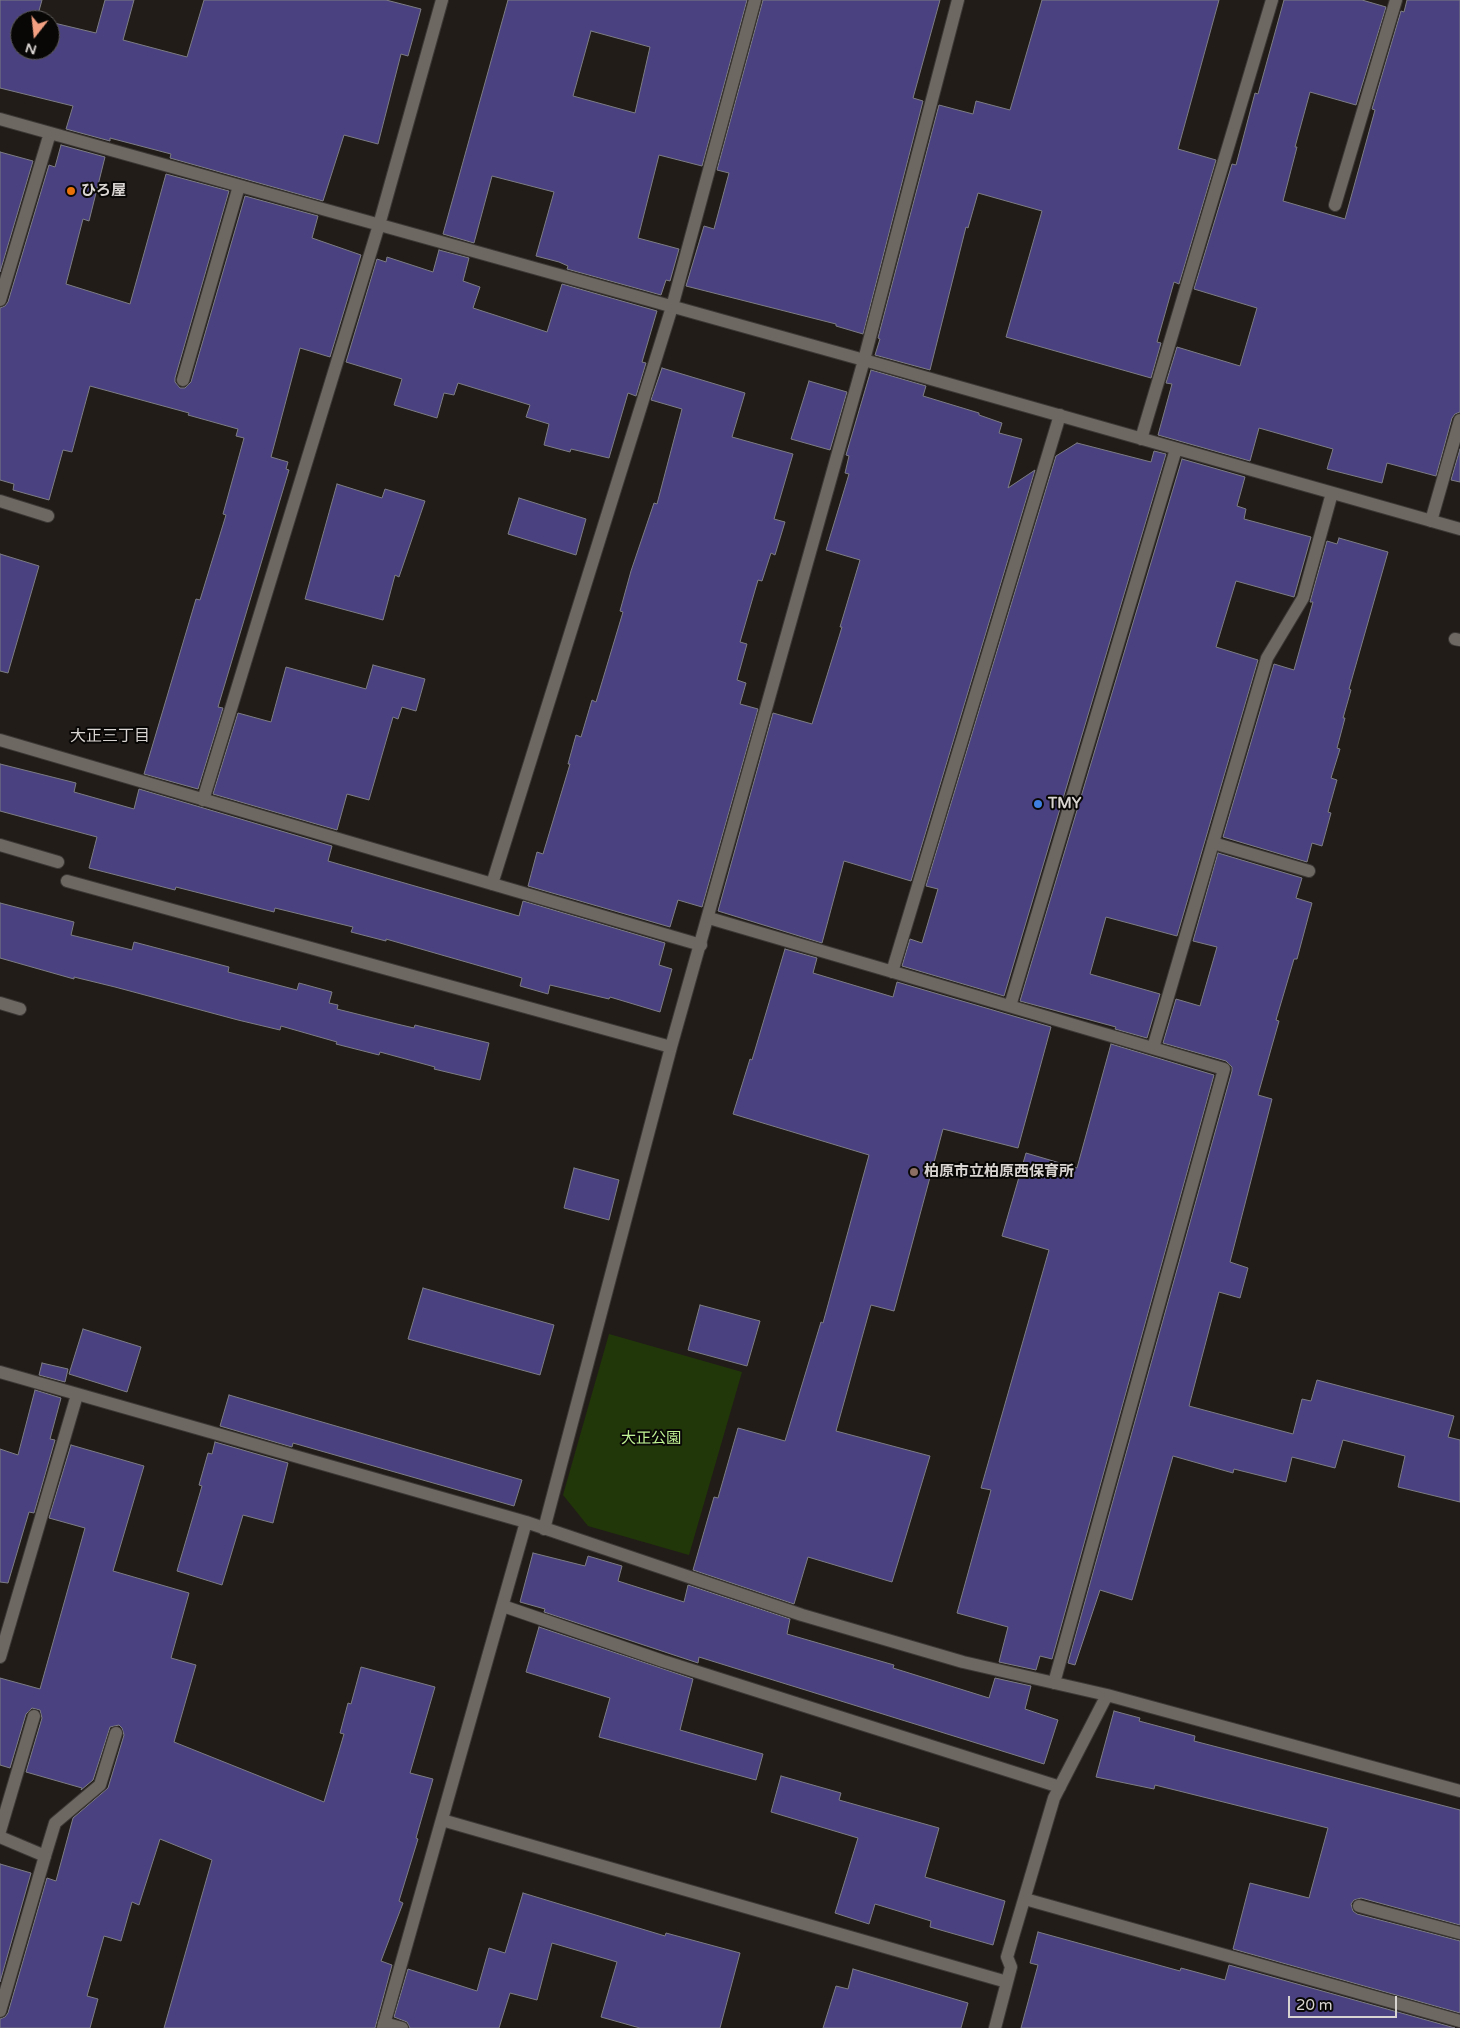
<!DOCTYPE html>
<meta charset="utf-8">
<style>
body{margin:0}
#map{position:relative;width:1460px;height:2028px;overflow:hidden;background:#211c18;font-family:"Varela Round",sans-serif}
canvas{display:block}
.north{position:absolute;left:10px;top:10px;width:50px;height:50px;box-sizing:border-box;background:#090706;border:1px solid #5c5957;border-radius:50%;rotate:196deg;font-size:14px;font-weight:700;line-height:20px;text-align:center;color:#d8d4d1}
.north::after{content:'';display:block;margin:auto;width:18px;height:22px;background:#f3a082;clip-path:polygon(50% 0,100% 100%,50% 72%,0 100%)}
.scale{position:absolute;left:1288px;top:1996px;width:109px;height:22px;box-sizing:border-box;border:2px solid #d8d4d1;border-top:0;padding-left:6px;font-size:15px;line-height:18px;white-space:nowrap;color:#d8d4d1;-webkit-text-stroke:4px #090706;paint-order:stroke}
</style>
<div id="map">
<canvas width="1460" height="2028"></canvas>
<div class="north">N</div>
<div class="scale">20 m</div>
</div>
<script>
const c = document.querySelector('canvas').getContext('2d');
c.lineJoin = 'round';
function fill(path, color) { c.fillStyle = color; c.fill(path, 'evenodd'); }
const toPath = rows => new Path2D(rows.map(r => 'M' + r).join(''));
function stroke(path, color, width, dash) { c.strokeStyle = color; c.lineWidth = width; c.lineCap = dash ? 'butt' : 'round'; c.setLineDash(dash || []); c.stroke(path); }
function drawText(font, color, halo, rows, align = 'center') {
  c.font = font + ' "Varela Round","Noto Sans JP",sans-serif'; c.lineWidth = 4; c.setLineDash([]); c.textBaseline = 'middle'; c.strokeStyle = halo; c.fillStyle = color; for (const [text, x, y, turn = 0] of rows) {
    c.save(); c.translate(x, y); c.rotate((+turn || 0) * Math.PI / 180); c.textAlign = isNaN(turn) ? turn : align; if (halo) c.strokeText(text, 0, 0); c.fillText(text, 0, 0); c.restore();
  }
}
fill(toPath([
 [609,1334,742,1372,689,1555,588,1526,563,1495]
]), '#223709');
const building = toPath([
 [0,0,42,0,37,18,44,20,20,20,20,50,50,50,50,22,96,33,105,0,134,0,123,40,187,57,204,0,386,0,421,9,408,56,401,54,378,144,344,135,323,201,170,158,171,154,110,138,110,141,66,129,73,106,0,88,0,0],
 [508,0,747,0,702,166,659,155,638,238,679,249,670,281,666,280,661,295,567,269,568,266,559,262,536,256,554,192,492,176,474,243,443,234,508,0],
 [591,31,650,47,635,113,573,96,591,31],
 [763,0,940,0,913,98,923,101,863,334,836,326,836,324,686,286,704,226,714,229,729,173,717,170,763,0],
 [1042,0,1219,0,1178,149,1216,160,1179,284,1174,282,1157,342,1161,343,1151,378,1006,337,1042,211,978,193,968,228,966,227,930,370,875,355,880,339,878,338,939,105,973,114,976,101,1010,110,1042,0],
 [1284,0,1362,0,1386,7,1356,105,1310,92,1295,147,1297,147,1283,201,1345,219,1375,110,1372,109,1401,11,1404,12,1407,0,1460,0,1460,412,1455,414,1452,418,1436,476,1387,463,1382,483,1327,469,1333,449,1259,428,1250,461,1158,435,1172,384,1166,383,1177,347,1240,366,1257,308,1194,289,1232,164,1236,165,1255,93,1258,94,1284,0],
 [61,145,105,157,89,221,83,219,66,284,130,304,166,174,229,191,175,378,175,382,180,388,185,388,191,382,245,196,318,216,312,238,361,255,330,357,300,348,271,457,288,462,286,469,289,470,218,707,223,708,198,789,144,774,196,599,200,600,226,515,223,514,244,438,236,436,238,429,188,415,189,413,90,386,72,452,63,450,49,500,13,490,14,484,0,480,0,308,5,306,8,302,49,165,55,167,61,145],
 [0,152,33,161,0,272,0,152],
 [439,250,469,258,463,281,480,287,473,308,547,332,562,284,657,311,642,362,646,363,636,396,628,393,609,458,571,449,570,452,544,445,549,424,526,417,530,405,458,383,454,395,444,393,437,418,394,405,402,379,346,362,377,259,386,262,387,257,433,272,439,250],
 [662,368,745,393,732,437,793,454,774,519,785,522,775,555,771,553,762,581,758,580,740,642,747,644,737,680,746,683,740,704,758,709,702,907,678,900,670,927,528,886,537,852,543,854,570,764,568,764,576,735,581,737,592,700,596,702,623,612,620,611,631,571,654,503,657,504,682,409,651,400,662,368],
 [871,370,926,386,923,396,979,413,979,415,1002,423,999,433,1022,439,1008,488,1035,470,911,881,844,861,822,943,718,911,773,713,812,724,842,627,840,627,860,560,826,550,849,474,845,473,849,456,846,455,871,370],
 [809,381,847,392,830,450,791,439,809,381],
 [1077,443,1151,462,1154,451,1166,454,1004,996,902,966,910,939,922,943,938,889,926,886,1056,456,1077,443],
 [1460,449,1460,482,1451,480,1460,449],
 [1182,459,1245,477,1237,506,1246,509,1244,519,1311,537,1294,597,1236,581,1216,647,1258,660,1177,936,1106,917,1090,974,1160,994,1147,1038,1115,1029,1116,1027,1020,1001,1182,459],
 [337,484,382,498,385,489,425,501,399,577,395,575,383,620,305,599,337,484],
 [519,498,586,519,576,555,508,534,519,498],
 [1339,538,1388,552,1349,689,1351,690,1343,718,1345,718,1337,748,1340,749,1331,778,1337,780,1328,812,1331,813,1322,846,1312,843,1307,862,1223,837,1274,664,1294,670,1313,602,1310,602,1327,541,1337,544,1339,538],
 [0,554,39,566,8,673,0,671,0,554],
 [373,665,425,679,416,711,402,707,398,719,393,717,369,800,347,794,337,830,213,794,238,713,271,722,286,667,366,689,373,665],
 [0,764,76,783,74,792,134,809,139,789,332,846,328,861,519,916,523,901,665,943,659,965,672,969,660,1012,610,997,609,999,550,985,548,994,520,986,522,978,386,939,386,941,351,932,353,927,275,908,274,912,176,887,175,890,89,868,97,837,0,811,0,764],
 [1218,853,1302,878,1296,898,1312,903,1297,959,1294,959,1276,1020,1279,1021,1258,1095,1272,1099,1230,1262,1248,1268,1240,1298,1219,1292,1189,1406,1293,1434,1302,1399,1311,1401,1317,1380,1454,1416,1448,1437,1460,1440,1460,1502,1398,1487,1405,1456,1343,1440,1335,1468,1292,1457,1286,1482,1234,1469,1233,1473,1173,1456,1132,1600,1100,1590,1075,1665,1068,1663,1232,1071,1232,1067,1226,1061,1163,1043,1176,999,1200,1006,1217,947,1193,941,1218,853],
 [0,903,74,922,71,935,132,950,134,942,229,967,228,972,297,990,299,983,332,992,329,1003,338,1005,337,1009,397,1024,414,1028,415,1025,489,1043,480,1080,434,1069,435,1067,380,1052,379,1055,336,1044,337,1042,281,1026,280,1030,238,1020,115,987,74,977,74,979,0,958,0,903],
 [785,949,817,958,813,973,893,997,897,982,1051,1027,1018,1148,943,1129,894,1311,871,1305,836,1431,930,1456,892,1582,808,1557,794,1604,693,1570,714,1497,718,1498,738,1428,785,1441,821,1322,823,1323,869,1155,733,1114,750,1059,752,1060,785,949],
 [1111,1044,1214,1075,1052,1659,1040,1656,1036,1670,999,1662,1008,1627,957,1613,991,1490,981,1488,1049,1250,1002,1236,1026,1153,1077,1168,1111,1044],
 [574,1168,619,1180,609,1220,564,1208,574,1168],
 [423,1288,554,1325,540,1375,408,1339,423,1288],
 [700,1305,760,1321,747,1366,688,1350,700,1305],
 [83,1329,141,1347,127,1392,69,1374,83,1329],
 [42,1363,68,1369,65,1382,39,1375,42,1363],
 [35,1390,61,1398,50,1439,55,1440,34,1513,29,1512,8,1583,0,1582,0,1449,18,1455,35,1390],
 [229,1395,522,1480,514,1506,293,1443,292,1447,220,1426,229,1395],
 [215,1442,288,1463,273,1523,243,1515,222,1585,177,1571,202,1486,199,1485,208,1453,212,1454,215,1442],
 [71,1445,144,1466,113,1571,189,1593,171,1658,196,1665,174,1742,324,1802,344,1734,340,1733,348,1703,351,1704,361,1667,435,1687,410,1773,433,1779,416,1838,418,1839,399,1901,403,1903,381,1961,392,1965,375,2028,164,2028,212,1860,160,1839,139,1905,132,1902,121,1941,104,1936,87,1996,98,1999,90,2028,0,2028,0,2019,5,2017,8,2013,47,1878,56,1881,73,1818,108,1788,124,1735,122,1728,119,1725,110,1727,93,1780,81,1790,82,1788,26,1772,42,1718,40,1710,32,1708,26,1714,10,1768,0,1765,0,1678,40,1689,85,1528,49,1518,71,1445],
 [533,1553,585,1566,588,1556,622,1566,618,1581,684,1602,688,1585,790,1619,787,1634,894,1665,893,1668,989,1698,995,1678,1031,1686,1025,1709,1058,1720,1044,1764,699,1657,698,1663,544,1612,545,1609,520,1602,533,1553],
 [539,1627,693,1679,680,1730,763,1754,756,1780,599,1737,610,1698,526,1672,539,1627],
 [1114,1711,1140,1718,1139,1721,1195,1736,1194,1741,1460,1810,1460,1925,1361,1898,1354,1900,1351,1904,1353,1911,1357,1914,1460,1941,1460,2013,1233,1949,1250,1883,1309,1898,1328,1828,1155,1785,1154,1789,1096,1777,1114,1711],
 [781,1776,841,1793,839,1800,939,1828,925,1877,1005,1901,993,1945,930,1927,931,1921,875,1904,869,1924,835,1913,858,1838,771,1812,781,1776],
 [0,1864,31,1873,0,1982,0,1864],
 [523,1893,665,1936,666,1933,740,1953,720,2028,640,2028,601,2017,617,1962,552,1943,537,2000,510,1993,499,2028,410,2028,407,2022,394,2017,408,1969,477,1991,489,1948,505,1953,523,1893],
 [1038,1932,1180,1971,1181,1968,1225,1980,1229,1965,1455,2028,1021,2028,1038,1965,1030,1963,1038,1932],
 [853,1969,968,2003,961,2028,823,2028,836,1986,848,1989,853,1969]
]);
fill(building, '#494180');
stroke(building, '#7d7d84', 1);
const lane = toPath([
 [0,501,48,516],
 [1455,639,1460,640],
 [0,740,701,945],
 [1213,843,1309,871],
 [492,884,672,307],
 [45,1856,55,1823,100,1785,116,1733],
 [1025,1899,1460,2021],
 [1359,1906,1460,1933]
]);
const street = toPath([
 [0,119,864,360,1460,529],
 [1335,205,1396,0],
 [0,300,50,133],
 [672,307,755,0],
 [183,380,239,186],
 [1141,439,1272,0],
 [1431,521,1460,420],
 [203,800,379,225,442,0],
 [0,845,58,862],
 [67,881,671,1047],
 [709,918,1224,1069,1054,1683],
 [892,972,1060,415],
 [0,1003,20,1009],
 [1010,1006,1176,449],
 [1153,1048,1267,658,1303,598,1332,493],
 [0,1372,526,1522,802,1615,963,1662,1107,1695,1460,1791],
 [544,1529,671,1047,864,360,958,0],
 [503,1606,663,1661,1060,1787],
 [0,1657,77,1395],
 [442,1820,1007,1982],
 [0,1831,34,1716],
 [0,1837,45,1856,0,2011],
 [384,2023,402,2028],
 [383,2028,526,1522],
 [995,2028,1011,1967,1007,1957,1054,1798,1107,1695]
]);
stroke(lane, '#3c3835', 14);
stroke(street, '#3c3835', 14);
stroke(lane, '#6e6863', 12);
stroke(street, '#6e6863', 12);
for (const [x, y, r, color] of [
 [71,191,5,"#e8710a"],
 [1038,804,5,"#3f7fe0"],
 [914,1172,5,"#8d6e63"]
]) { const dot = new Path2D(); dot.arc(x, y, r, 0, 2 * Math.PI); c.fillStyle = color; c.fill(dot); stroke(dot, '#090706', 2); }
drawText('bold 15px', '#d8d4d1', '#090706', [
 ["ひろ屋",81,191],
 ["TMY",1048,804],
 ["柏原市立柏原西保育所",924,1172]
], 'left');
drawText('15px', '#c0f294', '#090706', [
 ["大正公園",651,1439]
]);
drawText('16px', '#d8d4d1', '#090706', [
 ["大正三丁目",110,737]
]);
</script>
